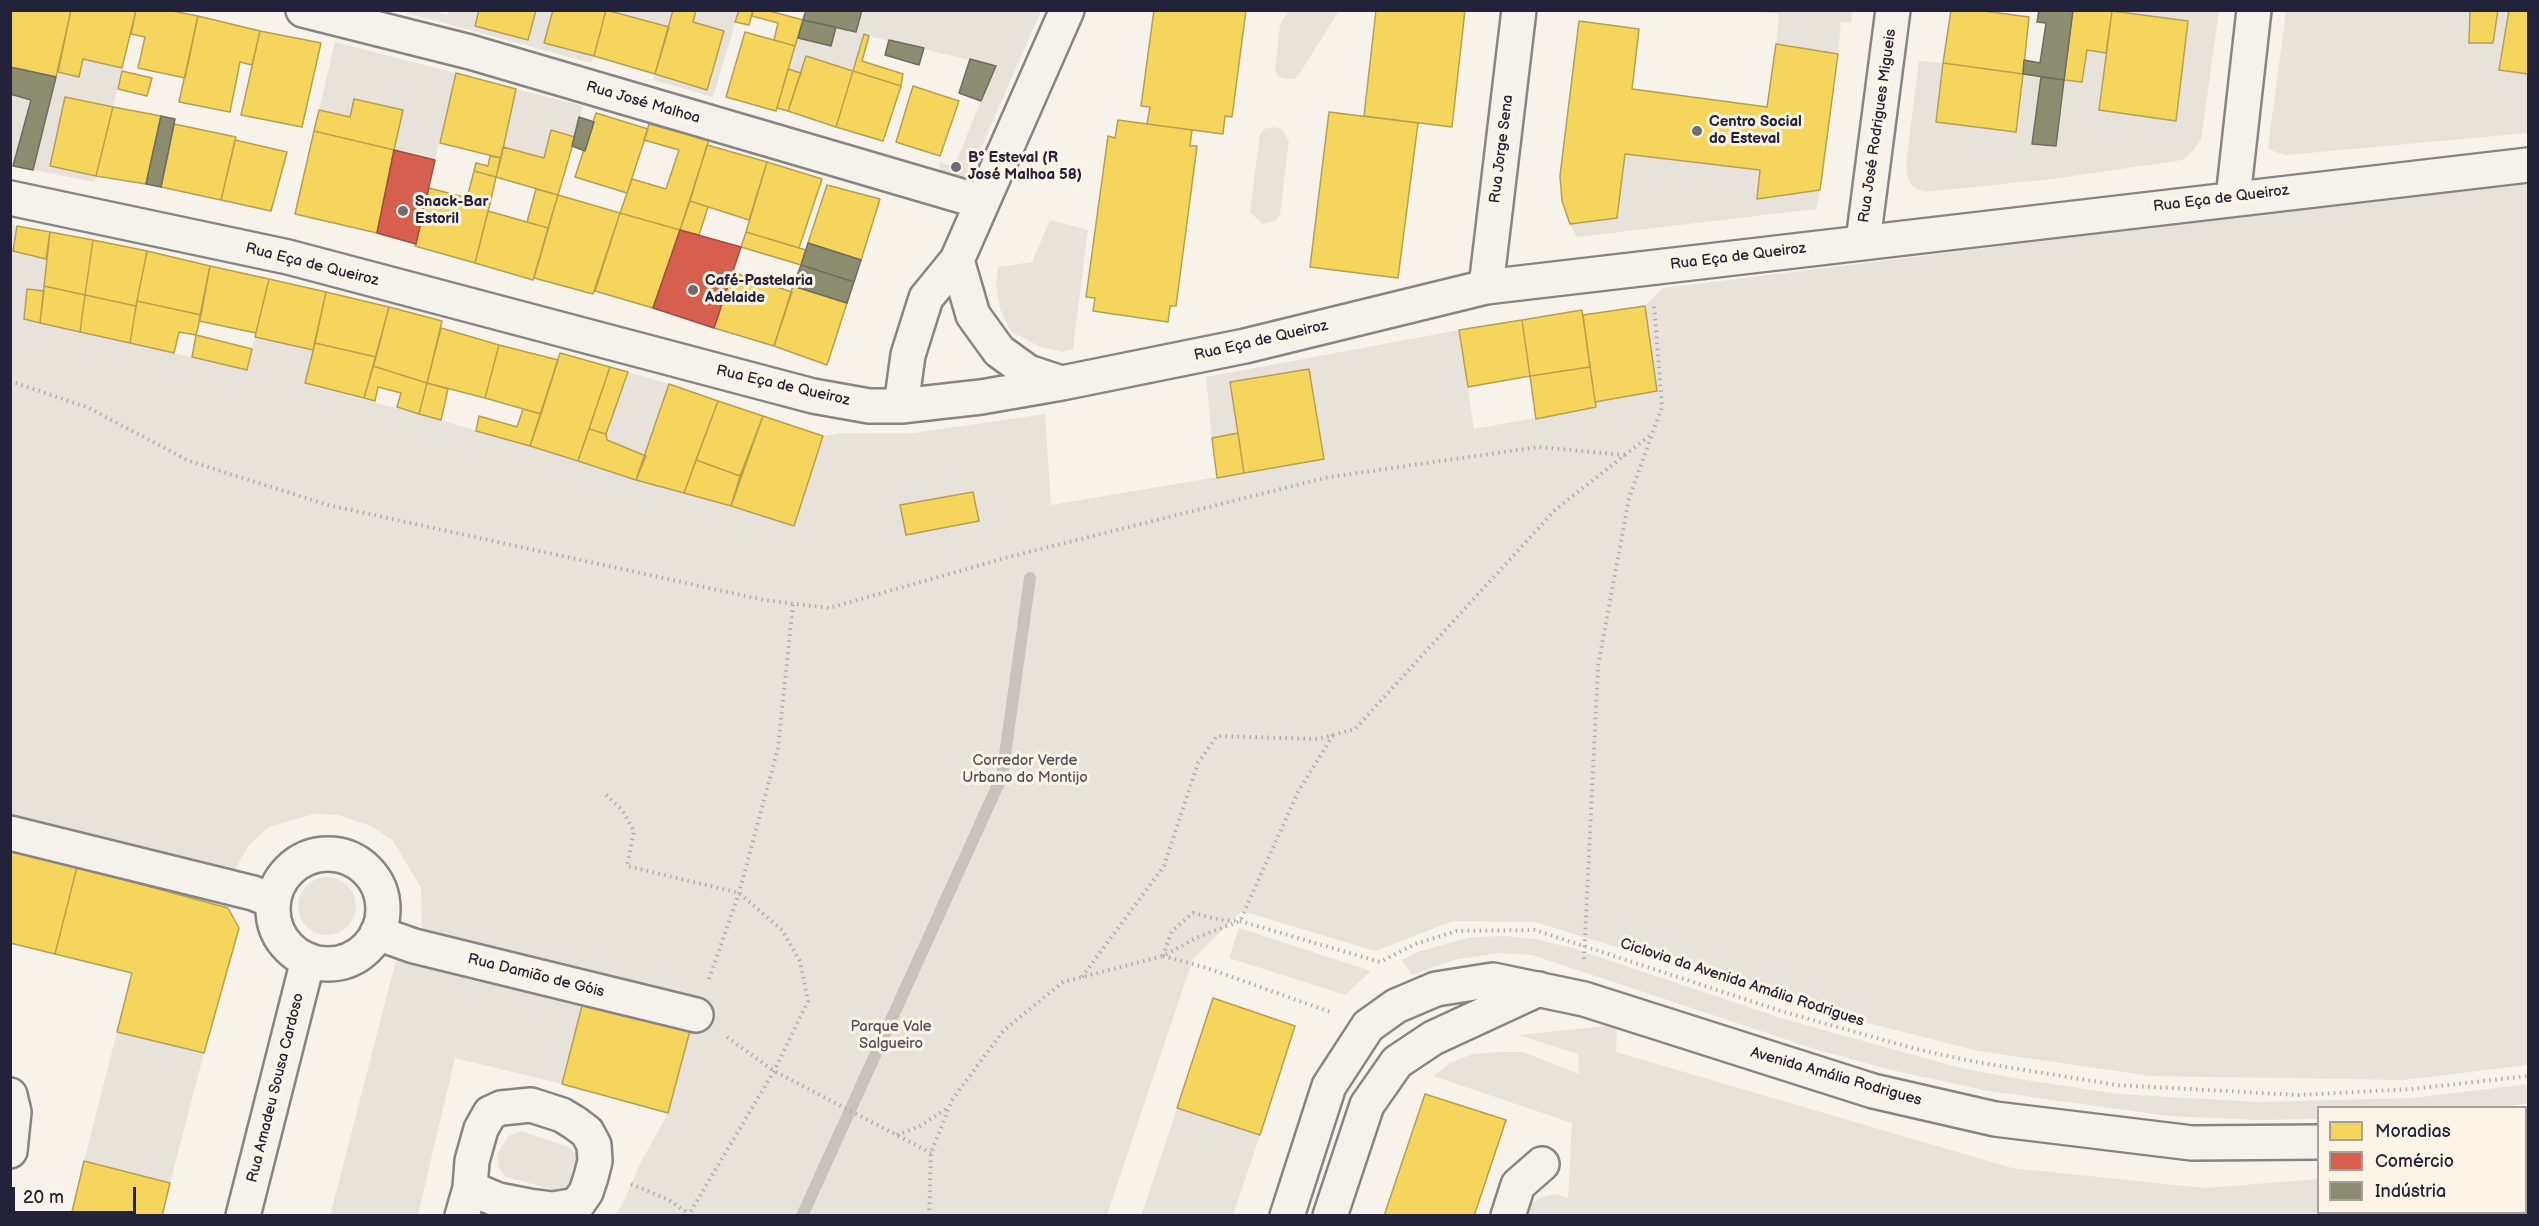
<!DOCTYPE html>
<meta charset="utf-8">
<style>
body{margin:0}
#map{position:relative;width:2539px;height:1226px;overflow:hidden;background:#f7f3ea;font-family:"Balsamiq Sans",sans-serif}
canvas{display:block}
.frame{position:absolute;inset:0;border:12px solid #22223b;pointer-events:none}
.legend{position:absolute;left:2317px;top:1106px;width:210px;height:108px;box-sizing:border-box;background:#fcf5e5;border:2px solid #a5a1a1;margin:0;padding:8px 10px;list-style:none;font-size:18px;color:#22223b}
.legend li{display:flex;align-items:center;gap:12px;height:30px}
.legend b{width:30px;border:2px solid #a5a1a1}
.scale{position:absolute;left:12px;top:1187px;width:124px;height:27px;box-sizing:border-box;border:3px solid #22223b;border-top:0;padding-left:8px;font-size:18px;line-height:21px;white-space:nowrap;color:#22223b;-webkit-text-stroke:4px #fcf5e5;paint-order:stroke}
</style>
<div id="map">
<canvas width="2539" height="1226"></canvas>
<div class="frame"></div>
<ul class="legend">
<li><b style="height:16px;background:#f6d55c"></b>Moradias</li>
<li><b style="height:16px;background:#d6604d"></b>Comércio</li>
<li><b style="height:16px;background:#8c8c6e"></b>Indústria</li>
</ul>
<div class="scale">20 m</div>
</div>
<script>
const c = document.querySelector('canvas').getContext('2d');
c.lineJoin = 'round';
function fill(path, color) { c.fillStyle = color; c.fill(path, 'evenodd'); }
const toPath = rows => new Path2D(rows.map(r => 'M' + r).join(''));
function stroke(path, color, width, dash) { c.strokeStyle = color; c.lineWidth = width; c.lineCap = dash ? 'butt' : 'round'; c.setLineDash(dash || []); c.stroke(path); }
function drawText(font, color, halo, rows, align = 'center') {
  c.font = font + ' "Balsamiq Sans",sans-serif'; c.lineWidth = 6; c.setLineDash([]); c.textBaseline = 'middle'; c.strokeStyle = halo; c.fillStyle = color; for (const [text, x, y, turn = 0] of rows) {
    c.save(); c.translate(x, y); c.rotate((+turn || 0) * Math.PI / 180); c.textAlign = isNaN(turn) ? turn : align; if (halo) c.strokeText(text, 0, 0); c.fillText(text, 0, 0); c.restore();
  }
}
fill(toPath([
 [1289,10,1339,11,1300,73,1294,79,1285,79,1279,77,1275,70,1280,24],
 [400,11,432,11,448,15,449,11,479,11,475,26,528,39,536,11,553,11,544,43,594,56,591,63],
 [613,11,673,11,669,27],
 [696,11,739,11,713,97,653,80,655,74,707,90,724,31,693,22],
 [862,11,1041,11,967,180,941,171,939,162,954,167,995,66,864,35,853,71,801,73,788,69,798,38,831,46,836,27,856,32],
 [1750,11,1853,11,1851,23,1841,22,1838,54,1776,44,1779,14],
 [2112,11,2219,11,2201,140,2190,154,2182,160,2053,179,1924,192,1913,187,1908,179,1906,164,1919,61,1943,63,1936,122,2016,132,2023,74,2041,77,2032,143,2056,146,2064,80,2082,82,2087,50,2106,53,2099,110,2176,121,2188,21],
 [2286,11,2470,11,2469,43,2498,11,2509,11,2499,70,2528,74,2528,133,2286,155,2275,152,2268,148],
 [335,42,456,73,435,160,394,150,403,110,350,117,319,110],
 [83,59,122,68,113,107,65,97,50,166,96,176,95,182,33,170,58,72,79,77],
 [516,89,583,106,575,137,551,130,544,158,503,147],
 [10,94,31,100,13,166,10,166],
 [1274,127,1283,130,1289,141,1280,215,1275,221,1262,224,1250,212,1260,134,1264,129],
 [1625,154,1760,170,1757,198,1820,190,1816,209,1577,237,1570,224,1617,218],
 [2528,181,2528,1065,2404,1080,2150,1076,1979,1051,1848,1018,1535,922,1453,921,1375,951,1242,911,1193,959,1107,1215,614,1215,621,1207,641,1162,668,1113,691,1027,711,1003,422,929,421,888,393,841,371,826,338,815,314,814,269,827,249,845,231,877,11,820,10,224,17,226,13,251,46,259,44,291,27,289,24,319,247,370,255,337,313,350,305,384,441,420,794,526,823,436,840,433,913,433,1045,414,1051,505,1324,459,1309,369,1230,382,1238,433,1212,438,1206,377,1459,330,1474,429,1595,407,1595,402,1657,391,1645,306,1663,288],
 [1050,220,1088,230,1073,349,1063,352,1041,347,1011,332,1000,309,996,284,998,267,1032,262],
 [628,372,669,384,646,456,607,440,606,434],
 '298 906a29 29 0 1 1 58 0a29 29 0 1 1-58 0Z',
 [1239,928,1371,971,1345,995,1229,958],
 [1505,936,1535,939,1572,948,1784,1019,1957,1067,2019,1079,2118,1094,2257,1102,2414,1098,2528,1084,2528,1103,2501,1108,2318,1108,2318,1119,2257,1120,2168,1116,1988,1091,1887,1069,1818,1050,1532,955,1499,953,1454,960,1412,975,1402,960,1417,952,1472,937],
 [397,956,584,998,562,1084,455,1058,418,1215,330,1216],
 [1617,1025,1616,1052,2012,1168,2205,1188,2318,1179,2318,1212,2526,1212,2526,1153,2528,1153,2528,1215,1526,1215,1530,1205,1541,1197,1556,1194,1568,1198,1572,1123,1433,1076,1450,1063,1473,1054,1498,1052,1523,1052,1579,1074,1578,1054,1518,1035],
 [117,1032,204,1053,170,1183,84,1161],
 [1177,1108,1260,1135,1233,1215,1141,1216],
 [521,1131,569,1147,578,1157,578,1168,568,1188,555,1190,506,1177,499,1168,497,1155,508,1136]
]), '#e8e3da');
const homes = toPath([
 [10,10,71,10,56,77,10,67,10,10],
 [71,10,136,10,122,68,83,59,79,77,58,72,71,10],
 [136,10,167,10,198,16,185,78,138,68,145,37,131,34,136,10],
 [479,10,536,10,528,40,475,26,479,10],
 [553,10,606,10,594,56,544,43,553,10],
 [606,10,669,27,655,74,594,56,606,10],
 [673,10,696,10,693,22,724,31,707,90,655,74,673,10],
 [739,10,753,10,749,25,735,22,739,10],
 [753,10,766,10,803,20,795,46,774,40,778,23,752,16,753,10],
 [1154,10,1246,10,1232,117,1225,116,1223,134,1147,124,1150,107,1141,106,1154,10],
 [1376,10,1465,10,1452,127,1364,116,1376,10],
 [1951,10,1976,10,2029,17,2023,74,1943,63,1951,10],
 [2073,10,2112,11,2106,53,2087,50,2082,82,2064,80,2073,10],
 [2470,10,2498,10,2493,43,2469,43,2470,10],
 [2509,10,2528,10,2528,74,2499,70,2509,10],
 [2112,11,2188,21,2176,121,2099,110,2112,11],
 [198,16,260,31,252,65,240,62,230,112,179,102,198,16],
 [1579,21,1639,29,1632,89,1767,107,1776,44,1838,54,1820,190,1757,199,1760,170,1625,154,1617,218,1570,224,1562,201,1560,176,1579,21],
 [260,31,321,43,302,127,241,115,260,31],
 [745,32,795,46,776,111,726,97,745,32],
 [864,34,869,36,862,61,903,74,901,86,853,71,864,34],
 [806,56,853,71,836,127,788,111,806,56],
 [1943,63,2023,74,2016,132,1936,122,1943,63],
 [788,69,801,73,788,111,777,108,788,69],
 [122,71,152,78,147,96,118,89,122,71],
 [853,71,901,86,883,141,836,127,853,71],
 [456,73,516,89,501,158,440,143,456,73],
 [913,86,959,101,940,156,896,142,913,86],
 [65,97,113,107,96,176,50,166,65,97],
 [354,99,403,110,394,150,314,131,319,110,350,117,354,99],
 [113,107,161,116,146,184,96,176,113,107],
 [1329,112,1418,123,1398,278,1310,267,1329,112],
 [596,113,648,129,627,193,575,177,596,113],
 [1118,120,1192,130,1190,146,1197,146,1176,306,1170,306,1168,322,1093,311,1095,298,1086,297,1108,136,1115,138,1118,120],
 [174,124,236,137,221,200,161,187,174,124],
 [649,124,709,140,680,230,620,213,632,179,666,189,679,150,644,140,649,124],
 [551,130,575,137,558,195,496,177,503,147,544,158,551,130],
 [314,131,394,150,377,233,295,214,314,131],
 [235,140,287,152,271,211,221,200,235,140],
 [707,145,767,162,749,220,690,201,707,145],
 [490,156,501,158,496,177,474,171,476,163,488,166,490,156],
 [767,162,822,179,799,248,746,232,767,162],
 [474,171,496,177,490,204,467,198,474,171],
 [827,185,880,199,861,260,808,243,827,185],
 [429,188,490,204,475,263,415,246,429,188],
 [536,189,558,195,548,228,527,222,536,189],
 [558,195,620,213,593,294,534,278,558,195],
 [690,201,708,207,699,235,680,230,690,201],
 [488,211,548,228,533,280,475,263,488,211],
 [620,213,680,230,653,308,595,291,620,213],
 [17,226,50,232,46,259,13,251,17,226],
 [50,232,93,240,85,295,44,286,50,232],
 [746,232,806,250,801,265,741,247,746,232],
 [93,240,147,251,136,306,85,295,93,240],
 [147,251,210,266,201,315,137,301,147,251],
 [210,266,269,279,256,333,199,321,210,266],
 [732,272,792,292,774,346,714,328,732,272],
 [269,279,326,292,313,350,255,337,269,279],
 [44,286,85,295,80,332,40,323,44,286],
 [793,286,847,303,827,365,774,346,793,286],
 [27,289,44,291,40,323,24,319,27,289],
 [326,292,389,307,376,357,315,343,326,292],
 [85,295,136,306,130,343,80,332,85,295],
 [137,301,201,315,196,335,179,332,174,353,130,343,137,301],
 [1645,306,1657,391,1595,402,1583,315,1645,306],
 [389,307,442,321,427,383,373,366,389,307],
 [1582,310,1590,367,1530,376,1522,320,1582,310],
 [1522,320,1530,376,1468,387,1459,330,1522,320],
 [441,328,499,345,485,398,427,383,441,328],
 [196,335,252,349,247,370,192,357,196,335],
 [315,343,376,357,364,398,305,383,315,343],
 [499,345,558,360,541,414,485,398,499,345],
 [560,353,610,367,578,461,530,446,560,353],
 [373,366,427,383,419,414,397,407,401,393,378,387,375,401,364,398,373,366],
 [610,367,628,372,606,434,589,429,610,367],
 [1590,367,1596,407,1536,419,1530,376,1590,367],
 [1309,369,1324,459,1244,473,1230,382,1309,369],
 [427,383,448,389,441,420,419,414,427,383],
 [669,384,718,401,684,493,636,480,669,384],
 [718,401,763,416,740,476,696,460,718,401],
 [523,409,541,414,530,446,476,431,479,416,517,427,523,409],
 [763,416,823,436,794,526,731,506,763,416],
 [589,429,606,434,607,440,646,456,636,480,578,461,589,429],
 [1238,433,1244,473,1217,478,1212,438,1238,433],
 [696,460,740,476,731,506,684,493,696,460],
 [973,492,979,521,906,535,900,505,973,492],
 [10,851,77,867,55,954,10,943,10,851],
 [77,867,228,908,239,928,204,1053,117,1032,132,973,55,954,77,867],
 [584,998,691,1027,668,1113,562,1084,584,998],
 [1213,998,1295,1026,1260,1135,1177,1108,1213,998],
 [1425,1094,1506,1120,1474,1216,1384,1216,1425,1094],
 [84,1161,170,1183,162,1216,71,1216,84,1161]
]);
fill(homes, '#f6d55c');
stroke(homes, '#b69f52', 1.5);
const shops = toPath([
 [394,150,435,160,416,244,377,233,394,150],
 [680,230,741,247,714,328,653,308,680,230]
]);
fill(shops, '#d6604d');
stroke(shops, '#a04d48', 1.5);
const industry = toPath([
 [806,10,862,10,856,32,803,20,806,10],
 [2039,10,2073,10,2064,80,2023,74,2024,60,2040,63,2046,23,2037,22,2039,10],
 [803,20,836,27,831,46,798,38,803,20],
 [889,40,924,48,919,65,885,55,889,40],
 [970,59,996,66,981,101,959,93,970,59],
 [10,67,56,77,33,170,13,166,31,100,10,94,10,67],
 [2041,77,2064,80,2056,146,2032,144,2041,77],
 [161,116,175,119,161,187,146,184,161,116],
 [579,117,594,122,585,151,572,146,579,117],
 [808,243,861,260,854,282,801,265,808,243],
 [801,265,854,282,847,303,793,286,801,265]
]);
fill(industry, '#8c8c6e');
stroke(industry, '#6c6c5f', 1.5);
stroke(toPath([
 [802,1216,1002,776,1030,578]
]), '#c7c2be', 12);
const pedestrian = toPath([
 [10,833,253,893,273,901],
 [377,933,414,946,696,1015]
]);
const minor = toPath([
 [303,10,470,52,982,202],
 [10,198,288,257,813,396,869,406,901,406,981,397,1062,383,1245,346,1486,287,2528,165],
 [2233,198,2254,10],
 [1863,241,1893,10],
 [957,260,973,315,999,351,1028,372,1061,383],
 [1486,287,1519,10],
 [901,406,908,355,926,298,957,260,1067,10],
 '273 909a55 55 0 1 1 110 0a55 55 0 1 1-110 0Z',
 [10,1095,14,1112,10,1151],
 [2526,1126,2528,1126],
 [243,1216,308,960],
 [462,1216,470,1188,472,1161,481,1129,490,1113,501,1108,531,1105,562,1115,575,1123,587,1132,594,1145,595,1161,591,1177,586,1192,577,1205,553,1209,529,1206,498,1200,470,1188],
 [1287,1216,1329,1086,1368,1026,1396,1006,1436,989,1493,980,1584,999,1873,1091,1995,1119,2192,1143,2318,1142],
 [1330,1216,1367,1105,1397,1062,1433,1038,1539,989],
 [1508,1216,1518,1185,1542,1164]
]);
stroke(pedestrian, '#868485', 38);
stroke(minor, '#868485', 38);
stroke(toPath([
 [10,381,89,408,189,461,328,505,764,600,829,608,1009,557,1329,477,1539,447,1625,455],
 [606,795,622,810,634,831,627,866,739,893,782,930,800,961,808,1001,774,1071,688,1216],
 [1163,956,1172,931,1193,913,1220,920,1240,921,1380,962,1415,944,1457,931,1535,930,1784,1012,1916,1049,1976,1062,2117,1085,2298,1095,2412,1089,2528,1076],
 [1163,956,1204,967,1333,1013],
 [1584,959,1598,666,1629,498,1662,407,1654,304],
 [1082,977,1164,866,1198,763,1217,736,1318,739,1355,729,1555,510,1653,433],
 [709,979,739,893,778,748,793,604],
 [727,1037,774,1071,931,1153],
 [897,1135,920,1126,949,1107],
 [631,1184,667,1199,688,1213],
 [929,1216,931,1153,952,1100,1003,1031,1063,982,1163,956,1198,937,1240,921,1298,792,1333,735]
]), '#b0aead', 4, [1.5, 4.5]);
stroke(pedestrian, '#f5f2ec', 33);
stroke(minor, '#f5f2ec', 33);
for (const [x, y, r, color] of [
 [1697,131,6,"#6d6b78"],
 [956,167,6,"#6d6b78"],
 [403,211,6,"#6d6b78"],
 [693,290,6,"#6d6b78"]
]) { const dot = new Path2D(); dot.arc(x, y, r, 0, 2 * Math.PI); c.fillStyle = color; c.fill(dot); stroke(dot, '#fcf5e5', 2); }
drawText('15px', '#22223b', '#fcf5e5', [
 ["Rua José Malhoa",643,103,16],
 ["Rua José Rodrigues Migueis",1878,126,-82],
 ["Rua Jorge Sena",1502,149,-83],
 ["Rua Eça de Queiroz",2221,199,-7],
 ["Rua Eça de Queiroz",1738,257,-7],
 ["Rua Eça de Queiroz",312,265,14],
 ["Rua Eça de Queiroz",1261,341,-13],
 ["Rua Eça de Queiroz",783,386,13],
 ["Rua Damião de Góis",536,976,14],
 ["Ciclovia da Avenida Amália Rodrigues",1742,983,18],
 ["Avenida Amália Rodrigues",1836,1077,16],
 ["Rua Amadeu Sousa Cardoso",276,1088,-76]
]);
drawText('bold 15px', '#22223b', '#fcf5e5', [
 ["Centro Social",1709,122],
 ["do Esteval",1709,139],
 ["Bº Esteval (R",968,158],
 ["José Malhoa 58)",968,175],
 ["Snack-Bar",415,202],
 ["Estoril",415,219],
 ["Café-Pastelaria",705,281],
 ["Adelaide",705,298]
], 'left');
drawText('15px', '#504f5f', '#fcf5e5', [
 ["Corredor Verde",1025,761],
 ["Urbano do Montijo",1025,778],
 ["Parque Vale",891,1027],
 ["Salgueiro",891,1044]
]);
</script>
